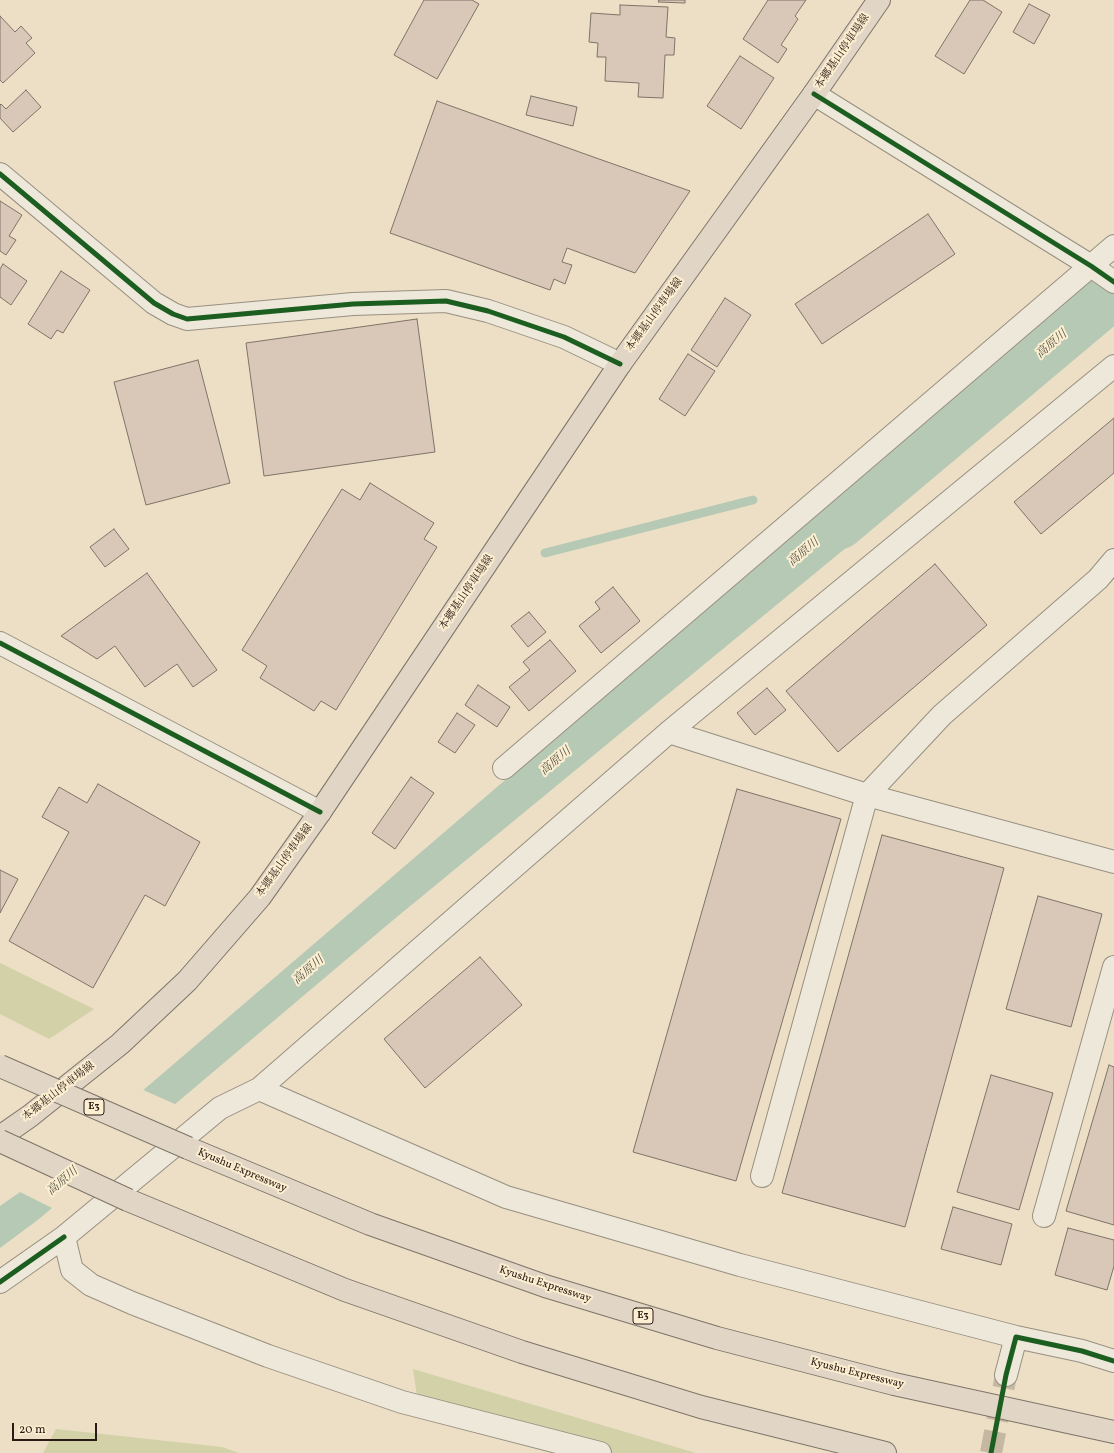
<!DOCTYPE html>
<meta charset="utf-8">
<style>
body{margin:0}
#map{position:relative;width:1114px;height:1453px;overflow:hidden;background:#ecdfc5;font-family:Vollkorn,serif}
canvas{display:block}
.scale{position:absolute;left:12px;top:1423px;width:85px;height:18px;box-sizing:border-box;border:2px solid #291a14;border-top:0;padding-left:5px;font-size:12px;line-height:14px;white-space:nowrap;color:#291a14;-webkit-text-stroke:3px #fceed0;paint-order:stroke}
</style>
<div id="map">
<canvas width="1114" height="1453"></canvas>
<div class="scale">20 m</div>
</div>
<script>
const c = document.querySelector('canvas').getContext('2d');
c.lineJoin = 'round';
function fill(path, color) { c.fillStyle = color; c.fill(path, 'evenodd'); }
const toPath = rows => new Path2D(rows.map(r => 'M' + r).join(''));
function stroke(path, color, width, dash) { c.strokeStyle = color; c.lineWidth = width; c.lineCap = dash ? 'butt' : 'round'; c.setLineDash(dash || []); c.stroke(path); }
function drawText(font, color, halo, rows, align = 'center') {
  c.font = font + ' Vollkorn,"Noto Serif JP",serif'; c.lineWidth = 4; c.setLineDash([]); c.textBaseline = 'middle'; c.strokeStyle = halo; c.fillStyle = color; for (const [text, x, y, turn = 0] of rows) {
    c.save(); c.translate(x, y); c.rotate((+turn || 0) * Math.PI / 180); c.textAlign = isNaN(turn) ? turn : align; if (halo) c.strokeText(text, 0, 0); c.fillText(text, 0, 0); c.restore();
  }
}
fill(toPath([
 [0,963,94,1009,49,1039,0,1014],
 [413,1369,696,1453,556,1453,420,1416],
 [56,1429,222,1447,239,1453,43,1453]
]), '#d2d1a7');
fill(toPath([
 [867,470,920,487,392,921,39,1219,0,1248,0,1206,43,1176]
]), '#b6c9b4');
fill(toPath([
 [141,1089,177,1105,54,1209,18,1191,42,1174]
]), '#ecdfc5');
stroke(toPath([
 [545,553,753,500]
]), '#b6c9b4', 9);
stroke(toPath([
 [839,524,1114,293]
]), '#b6c9b4', 51);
const building = toPath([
 [424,0,472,0,479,4,437,79,394,55,424,0],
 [659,0,685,0,685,3,658,2,659,0],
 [768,0,806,0,795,16,798,19,781,45,787,49,778,63,743,39,768,0],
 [970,0,983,0,1002,12,964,74,935,56,970,0],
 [1029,4,1050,15,1034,44,1013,32,1029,4],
 [620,5,668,7,666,37,675,38,674,55,665,55,663,98,638,97,639,83,605,81,606,57,597,57,598,43,589,42,591,13,620,15,620,5],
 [0,16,15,32,21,26,32,38,26,43,35,53,3,83,0,80,0,16],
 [740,56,774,78,741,129,707,106,740,56],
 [26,90,41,107,13,132,0,118,0,105,1,104,6,109,26,90],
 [531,96,577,107,573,126,526,115,531,96],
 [437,101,599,159,690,191,635,273,567,248,562,262,572,265,565,284,554,279,550,290,390,233,437,101],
 [0,201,22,215,9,236,16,240,6,255,0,251,0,201],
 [928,214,955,254,822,344,795,304,928,214],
 [3,264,27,281,11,305,0,297,0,269,3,264],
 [61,271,90,290,63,333,57,330,51,339,28,324,61,271],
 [725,298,751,315,717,367,691,350,725,298],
 [417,319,435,452,264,476,246,343,417,319],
 [688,354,715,371,685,416,659,399,688,354],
 [198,360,230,483,146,505,114,382,198,360],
 [1114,418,1114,473,1041,534,1014,502,1114,418],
 [370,483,434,523,424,539,437,547,336,710,321,701,314,711,260,678,267,666,242,650,342,489,360,500,370,483],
 [114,529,129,549,105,567,90,547,114,529],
 [935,564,987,625,838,752,786,691,935,564],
 [147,573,217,670,193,687,177,664,145,687,115,646,97,659,61,636,147,573],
 [613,587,640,621,601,653,579,626,600,609,595,602,613,587],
 [529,612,546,632,528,647,511,626,529,612],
 [550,640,576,671,529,711,509,687,530,670,523,662,550,640],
 [478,685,510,707,497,727,465,705,478,685],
 [767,688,786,710,755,735,737,713,767,688],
 [457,713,475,725,455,753,438,742,457,713],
 [411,777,434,793,395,849,372,833,411,777],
 [98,784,200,842,165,906,145,895,93,988,9,941,69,832,42,817,59,787,87,803,98,784],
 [737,789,841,819,736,1181,633,1152,737,789],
 [882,835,1004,868,905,1227,782,1193,882,835],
 [0,870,18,879,0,913,0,870],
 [1038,896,1102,914,1071,1027,1006,1009,1038,896],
 [480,957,522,1005,425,1088,384,1039,480,957],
 [1109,1065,1114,1067,1114,1225,1066,1211,1109,1065],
 [991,1075,1053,1093,1019,1210,957,1192,991,1075],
 [953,1207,1012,1224,1001,1265,941,1249,953,1207],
 [1068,1228,1114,1240,1114,1266,1107,1290,1055,1275,1068,1228]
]);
fill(building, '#d9c7b7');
stroke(building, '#7d7468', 1);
stroke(toPath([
 [991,1453,1006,1375]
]), '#c5b8a2', 22, [22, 11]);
const minor = toPath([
 [814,94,1091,266,1114,282],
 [0,174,154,303,173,314,187,319,353,304,446,301,488,311,564,337,620,364],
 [0,643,320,812],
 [669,732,867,795,1114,862],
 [504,768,1114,246],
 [259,1089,506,1197,740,1265,1016,1337],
 [762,1176,867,795,942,715,1098,579,1114,560],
 [1044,1216,1114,967],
 [64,1237,72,1270,91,1285,132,1303,268,1356,402,1402,600,1453],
 [0,1282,64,1237,220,1108,259,1089,669,732,1114,366],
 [1006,1375,1016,1337,1082,1351,1114,1361]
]);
const major = toPath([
 [0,1137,30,1116,120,1044,187,981,260,897,320,812,620,364,814,94,879,0]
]);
const highway = toPath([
 [188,1148,370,1224,545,1286,717,1338,894,1384,1114,1432],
 [128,1200,345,1290,522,1352,701,1407,885,1453]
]);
stroke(minor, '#988f80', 24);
stroke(major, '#7d7468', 24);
stroke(highway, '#7d7468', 24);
stroke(minor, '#eee8da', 22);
stroke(major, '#e1d6c5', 22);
stroke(highway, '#e1d6c5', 22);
const highwayBridge = toPath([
 [0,1066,188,1148],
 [0,1141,128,1200]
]);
stroke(highwayBridge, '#7d7468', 24, []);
stroke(highwayBridge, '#e1d6c5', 22);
stroke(toPath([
 [814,94,1091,266,1114,282],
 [0,174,154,303,173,314,187,319,353,304,446,301,488,311,564,337,620,364],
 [0,643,320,812],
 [0,1282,64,1237],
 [991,1453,1006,1375,1016,1337,1082,1351,1114,1361]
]), '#1b5e20', 5);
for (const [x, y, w] of [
 [94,1107,20],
 [643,1316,20]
]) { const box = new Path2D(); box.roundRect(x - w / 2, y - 8, w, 16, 3); c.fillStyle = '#fceed0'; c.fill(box); stroke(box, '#291a14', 1); }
drawText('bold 10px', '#291a14', null, [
 ["E3",94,1107],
 ["E3",643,1316]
]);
drawText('11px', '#291a14', '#fceed0', [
 ["本郷基山停車場線",843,52,-56],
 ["本郷基山停車場線",655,315,-54],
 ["本郷基山停車場線",467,593,-56],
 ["本郷基山停車場線",285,861,-54],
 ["本郷基山停車場線",59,1092,-38],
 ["Kyushu Expressway",242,1171,23],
 ["Kyushu Expressway",545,1285,18],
 ["Kyushu Expressway",857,1374,14]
]);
drawText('italic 12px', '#525449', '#fceed0', [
 ["高原川",1052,345,-40],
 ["高原川",804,553,-40],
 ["高原川",556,762,-40],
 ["高原川",309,971,-41],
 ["高原川",63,1182,-41]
]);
</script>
